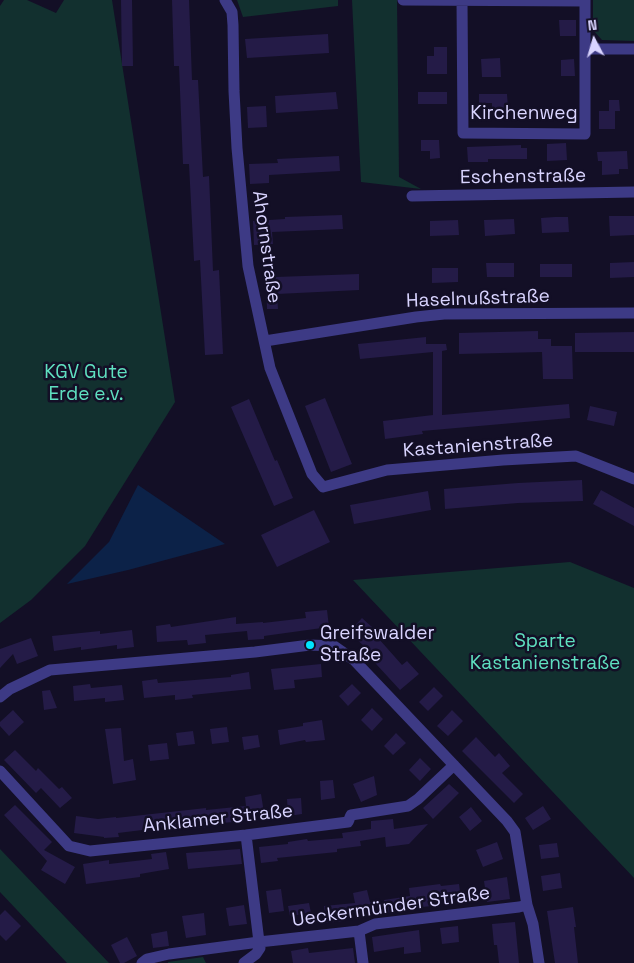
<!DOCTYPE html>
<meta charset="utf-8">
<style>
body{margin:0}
#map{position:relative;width:634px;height:963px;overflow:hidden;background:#130f26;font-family:"Space Grotesk",sans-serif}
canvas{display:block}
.north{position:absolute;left:569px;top:15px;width:50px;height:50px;-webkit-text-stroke:4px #130f26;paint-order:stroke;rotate:354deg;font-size:14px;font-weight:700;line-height:20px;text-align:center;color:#d9d4ff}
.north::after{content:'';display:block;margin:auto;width:18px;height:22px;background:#d9d4ff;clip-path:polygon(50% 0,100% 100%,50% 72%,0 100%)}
</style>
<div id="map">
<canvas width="634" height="963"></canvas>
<div class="north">N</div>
</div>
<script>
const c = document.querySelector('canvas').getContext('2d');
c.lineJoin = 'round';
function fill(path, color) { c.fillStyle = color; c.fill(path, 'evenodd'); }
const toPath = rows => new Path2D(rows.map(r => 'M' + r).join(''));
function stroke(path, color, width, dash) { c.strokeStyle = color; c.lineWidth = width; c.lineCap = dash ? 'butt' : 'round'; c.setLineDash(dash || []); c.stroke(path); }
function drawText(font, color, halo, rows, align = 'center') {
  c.font = font + ' "Space Grotesk",sans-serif'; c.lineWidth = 5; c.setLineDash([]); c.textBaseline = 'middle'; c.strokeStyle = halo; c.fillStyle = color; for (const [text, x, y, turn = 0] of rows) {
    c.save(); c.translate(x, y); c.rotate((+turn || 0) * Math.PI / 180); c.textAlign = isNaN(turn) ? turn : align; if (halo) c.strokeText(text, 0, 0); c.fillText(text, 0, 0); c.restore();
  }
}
fill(toPath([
 [4,0,27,0,56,13,64,0,112,0,175,402,85,546,31,600,0,623,0,6],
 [237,0,338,0,338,6,243,17],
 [352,0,397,0,399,177,421,189,361,182],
 [593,0,634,0,634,41,602,40,593,30],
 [570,562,634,588,634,878,353,580],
 [0,849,109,963,67,963,0,892],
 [203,957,206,963,168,963,168,962]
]), '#12302f');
fill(toPath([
 [138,485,225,544,128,570,67,584,109,542]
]), '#0c2248');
fill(toPath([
 [121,0,132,0,133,66,122,66],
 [172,0,189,0,192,80,198,80,203,177,209,176,213,271,219,270,223,354,205,355,200,260,194,261,189,164,183,164,179,66,174,66],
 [559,20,576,20,576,36,560,36],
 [328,34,329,53,247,58,245,39],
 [434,47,447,47,447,74,427,74,427,56,434,56],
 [500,58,501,77,482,77,481,59],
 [574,59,575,76,561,76,561,60],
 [336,92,338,109,276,113,275,96],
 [418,92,447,92,447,104,418,104],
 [479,94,507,94,508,108,492,108,492,103,479,103],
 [609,100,619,100,620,111,609,111],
 [266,106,267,127,248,128,247,107],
 [599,111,615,111,615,129,599,129],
 [421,140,439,140,440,158,430,159,430,151,421,151],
 [566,143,567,160,547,161,547,144],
 [521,145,521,148,527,148,527,159,488,159,488,162,468,162,467,147],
 [627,151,628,169,619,169,619,174,602,175,602,161,598,161,597,152],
 [339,156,340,171,269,175,269,183,250,184,249,164,278,163,277,159],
 [342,215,343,229,272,232,273,244,254,245,253,221,285,219,285,217],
 [609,216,634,216,634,235,610,236],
 [555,217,568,217,569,232,542,233,541,218],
 [514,219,515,234,485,236,484,220],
 [458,220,459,235,430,236,430,221],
 [634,262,634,277,610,278,610,263],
 [486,263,514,263,514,277,487,277],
 [540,264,572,264,572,277,540,277],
 [432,268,458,268,458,282,432,283],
 [359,274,359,290,277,294,278,309,267,309,266,276,276,275,276,277],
 [538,331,538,339,551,339,551,346,572,346,573,379,543,379,542,352,459,354,459,333],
 [634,332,634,352,575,352,575,333],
 [426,337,426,344,446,344,447,350,442,351,442,415,569,404,570,418,422,431,423,434,385,439,383,421,433,415,433,352,360,359,358,344],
 [325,398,352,464,331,472,305,406],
 [249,399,275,461,277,460,293,498,274,506,231,407],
 [590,406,617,412,614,426,587,420],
 [582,480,583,501,518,503,445,509,444,489,518,483],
 [601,490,634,508,634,526,593,504],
 [428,491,431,510,354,524,350,505],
 [314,510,330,542,277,567,261,535],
 [327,610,329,627,264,636,264,639,248,640,247,631,205,635,206,643,188,645,187,640,157,642,156,626,170,624,171,627,236,617,236,624,263,622,263,623,306,618,305,612],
 [362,618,373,628,371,630,402,665,407,661,419,674,400,690,365,652,368,650,349,632],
 [132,630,134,647,117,649,117,645,81,650,81,647,54,651,52,636,100,631,100,634],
 [31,638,38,656,17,664,13,654,0,668,0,649],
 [321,664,322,677,294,680,295,688,274,690,271,669],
 [249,672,251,689,192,695,193,698,175,700,175,695,144,698,142,681,157,679,158,683,231,677,231,675],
 [90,684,91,688,122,685,124,700,105,702,105,698,74,701,73,686],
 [352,684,361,693,348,706,339,696],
 [434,687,443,696,428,711,419,702],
 [50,690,57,708,44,710,42,691],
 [372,708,383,719,372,731,361,720],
 [13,710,24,722,9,736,0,726,0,722],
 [452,710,463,721,448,736,437,726],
 [322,720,325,740,306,742,305,740,280,745,278,730,303,726,303,723],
 [227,727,229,742,212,744,210,729],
 [121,728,124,761,133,759,136,780,113,784,105,729],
 [193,731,195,744,178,746,176,733],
 [396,733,406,743,393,755,384,746],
 [258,735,260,747,244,750,242,737],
 [476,737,495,757,499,753,510,766,502,773,523,794,514,803,462,751],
 [167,743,169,759,150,761,148,745],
 [15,750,36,771,38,768,59,789,62,787,72,798,60,808,41,788,36,793,4,760],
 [420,758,431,769,420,781,409,770],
 [374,776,377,795,361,802,353,784],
 [333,780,335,798,321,800,320,781],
 [449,784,459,793,433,819,423,808],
 [261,794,264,813,234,817,234,822,208,824,208,827,191,829,191,824,118,833,119,837,104,838,104,837,74,833,76,816,98,819,116,817,116,818,206,808,206,810,246,806,245,797],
 [301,798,302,814,288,816,287,799],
 [15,805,52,842,44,850,75,867,65,884,41,870,47,861,4,815],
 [543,806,551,819,533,830,525,818],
 [471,807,482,821,470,831,459,817],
 [393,819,394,829,428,824,409,844,386,847,385,837,360,841,361,846,337,849,337,852,277,858,278,861,261,863,259,847,288,844,288,842,307,839,308,841,343,838,342,833,371,829,371,821],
 [497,842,503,859,483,867,476,850],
 [557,843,559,857,541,859,539,845],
 [240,849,242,864,188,869,186,853],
 [166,852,169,869,140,874,140,877,86,884,83,864,109,860,109,864,152,859,151,854],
 [560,873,562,888,543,891,541,876],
 [507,877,510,899,487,902,484,881],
 [440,884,441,886,459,884,461,899,432,902,432,906,402,909,403,911,386,913,384,900,410,896,409,888],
 [281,889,284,911,269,913,266,891],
 [367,890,370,902,375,902,376,907,343,915,344,921,326,923,324,906,355,903,353,893],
 [309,903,311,913,290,916,288,906],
 [244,905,247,924,229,926,226,908],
 [573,907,576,927,574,927,578,963,555,963,547,911],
 [5,910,21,926,6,941,0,935,0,915],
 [204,913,206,935,186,938,182,916],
 [515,922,519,963,499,963,497,945,494,945,492,924],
 [458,926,459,942,442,944,440,928],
 [419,930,421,952,404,954,404,947,374,952,372,937],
 [167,931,169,946,153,948,151,934],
 [127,937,137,956,124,963,120,963,111,945],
 [308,948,309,953,353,948,355,963,293,963,291,951]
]), '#241b47');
stroke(toPath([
 [225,0,232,12,233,25,234,91,237,148,248,266,270,368,312,474,323,487,387,470,503,460,576,456,634,479],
 [403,0,585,1],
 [462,0,463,133,585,134,585,0],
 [585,49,634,49],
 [412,196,634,192],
 [265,341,416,317,444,314,634,313],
 [0,697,10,689,50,670,255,652,310,645,334,646,354,660,507,821,515,832,527,905,533,924,539,963],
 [0,771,69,846,90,851,246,835,348,822,351,815,408,806,418,799,454,765],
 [359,931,363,963],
 [142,963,147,959,169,954,259,942,246,835],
 [244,963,256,954,260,948,259,942,359,931,375,924,519,907,527,905]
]), '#3d3a85', 11);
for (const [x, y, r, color] of [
 [310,645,5,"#00e5ff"]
]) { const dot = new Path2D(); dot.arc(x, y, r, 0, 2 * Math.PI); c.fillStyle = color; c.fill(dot); stroke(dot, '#130f26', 2); }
drawText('19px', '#d9d4ff', '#130f26', [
 ["Kirchenweg",524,114],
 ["Eschenstraße",523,177,-1],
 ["Ahornstraße",266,247,82],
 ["Haselnußstraße",478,299,-2],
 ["Kastanienstraße",478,446,-4],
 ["Anklamer Straße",218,819,-6],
 ["Ueckermünder Straße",391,907,-8]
]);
drawText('19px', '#5fe0c0', '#130f26', [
 ["KGV Gute",86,373],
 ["Erde e.v.",86,395],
 ["Sparte",545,642],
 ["Kastanienstraße",545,664]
]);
drawText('19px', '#d9d4ff', '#130f26', [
 ["Greifswalder",320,634],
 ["Straße",320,656]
], 'left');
</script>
